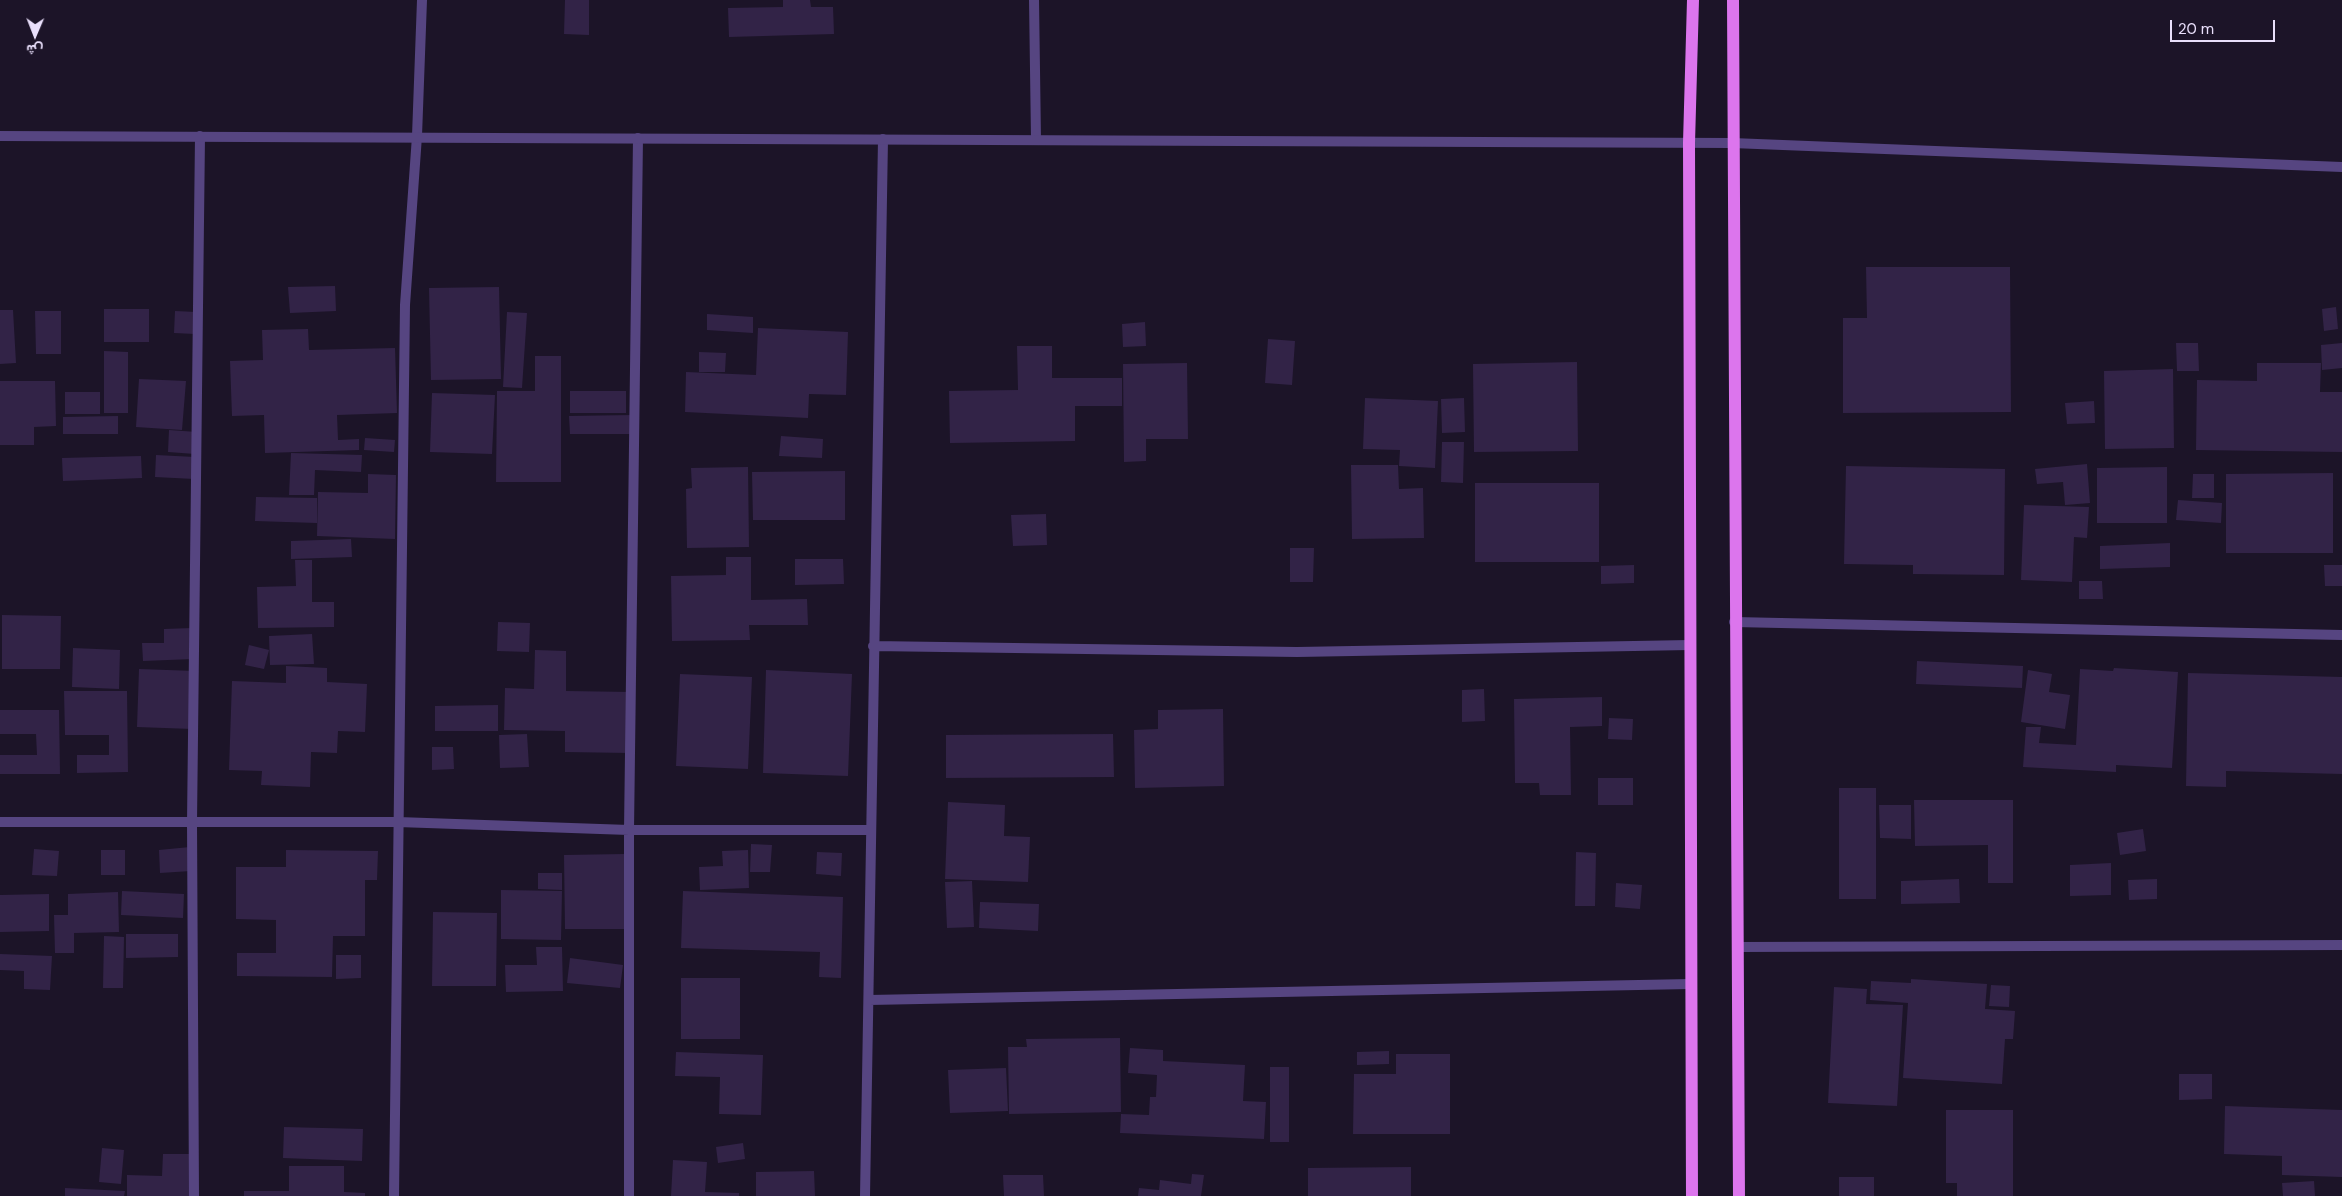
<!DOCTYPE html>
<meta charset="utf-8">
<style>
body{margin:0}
#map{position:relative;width:2342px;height:1196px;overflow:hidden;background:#1c1428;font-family:"DM Sans",Vazirmatn,sans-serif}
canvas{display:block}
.north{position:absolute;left:10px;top:10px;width:50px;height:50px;-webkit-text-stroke:4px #1c1428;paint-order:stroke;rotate:181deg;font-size:14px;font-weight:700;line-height:20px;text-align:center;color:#e9dffb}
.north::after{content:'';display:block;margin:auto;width:18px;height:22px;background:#e9dffb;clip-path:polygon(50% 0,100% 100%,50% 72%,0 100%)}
.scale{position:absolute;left:2170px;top:20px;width:105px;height:22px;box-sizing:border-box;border:2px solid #e9dffb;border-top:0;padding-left:6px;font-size:15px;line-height:18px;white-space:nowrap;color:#e9dffb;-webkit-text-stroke:4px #1c1428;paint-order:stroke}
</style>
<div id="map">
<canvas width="2342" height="1196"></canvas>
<div class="north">ش</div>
<div class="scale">20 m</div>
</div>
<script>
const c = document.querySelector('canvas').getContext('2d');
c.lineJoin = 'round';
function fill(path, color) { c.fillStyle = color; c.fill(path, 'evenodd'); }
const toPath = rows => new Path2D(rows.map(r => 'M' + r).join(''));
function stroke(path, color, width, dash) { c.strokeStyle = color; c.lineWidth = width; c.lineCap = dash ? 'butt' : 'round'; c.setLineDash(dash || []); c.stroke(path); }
fill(toPath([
 [565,0,589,0,589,35,564,34],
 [783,0,810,0,811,7,833,7,834,34,729,37,728,8,783,7],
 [1866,267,2010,267,2011,412,1843,413,1843,318,1867,318],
 [335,286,336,311,290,313,288,287],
 [499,287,501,379,431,380,429,288],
 [2336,307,2338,329,2324,331,2322,309],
 [104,309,149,309,149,342,104,342],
 [0,310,13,310,16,363,0,364],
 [35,311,61,311,61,354,36,354],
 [175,311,196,312,195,334,174,333],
 [507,312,527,313,522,388,503,387],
 [707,314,753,317,753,333,707,330],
 [1145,322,1146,346,1123,347,1122,324],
 [758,328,848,332,846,395,809,394,808,418,685,412,686,372,756,375],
 [308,329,309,350,395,348,397,413,337,415,338,440,359,439,359,450,265,453,264,415,232,416,230,361,263,360,262,330],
 [1268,339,1295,341,1292,385,1265,383],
 [2176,343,2198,343,2199,371,2177,371],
 [2342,343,2342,368,2322,370,2321,345],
 [1017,346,1052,346,1052,378,1122,378,1122,406,1075,406,1075,441,950,443,949,391,1018,390],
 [104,351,128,352,128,413,104,413],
 [699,352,726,353,725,372,699,372],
 [535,356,561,356,561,482,496,482,497,391,535,391],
 [1577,362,1578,451,1474,452,1473,364],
 [1187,363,1188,439,1146,439,1146,461,1124,462,1123,364],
 [2257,363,2321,363,2320,392,2342,392,2342,452,2196,450,2197,380,2257,381],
 [2173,369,2174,448,2105,449,2104,371],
 [139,379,186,381,182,430,136,427],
 [0,381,55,381,56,426,34,427,34,445,0,445],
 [570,391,626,391,626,413,570,413],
 [65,392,100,392,100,414,65,414],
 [432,393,495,395,492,454,430,452],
 [1365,398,1438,401,1435,468,1399,466,1400,450,1363,449],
 [1464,398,1465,432,1442,433,1441,399],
 [2094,401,2095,423,2067,424,2065,403],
 [633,415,633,434,570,434,569,416],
 [118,416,118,434,63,434,63,417],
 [169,430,197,432,195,454,168,452],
 [781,436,823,439,822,458,779,456],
 [365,438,395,440,394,452,364,450],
 [1442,442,1464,442,1463,483,1441,482],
 [291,453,362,455,361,472,315,470,314,495,289,495],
 [156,455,195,457,194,479,155,477],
 [141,456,142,478,63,481,62,458],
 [2087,464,2090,503,2065,505,2063,482,2037,484,2035,469],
 [1351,465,1398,465,1399,489,1423,488,1424,538,1352,539],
 [1846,466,2005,469,2004,575,1913,574,1913,565,1844,564],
 [748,467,749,547,687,548,686,489,692,488,691,468],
 [2167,467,2167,523,2097,523,2097,468],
 [845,471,845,520,753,520,752,472],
 [2333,473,2333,553,2226,553,2226,474],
 [368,474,396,475,395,539,317,536,318,492,368,493],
 [2193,474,2214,474,2214,498,2192,498],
 [1475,483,1599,483,1599,562,1475,562],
 [256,497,317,498,317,523,255,521],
 [2178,500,2222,503,2221,523,2176,520],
 [2024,505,2089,507,2087,538,2074,537,2072,582,2021,580],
 [1046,514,1047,545,1013,546,1011,515],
 [351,539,352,557,291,559,291,541],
 [2170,543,2170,567,2100,569,2100,546],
 [1290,548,1314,548,1313,582,1290,582],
 [726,557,751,557,751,600,807,599,808,625,749,625,750,640,672,641,671,576,726,575],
 [795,559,843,559,844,584,795,585],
 [295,560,312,560,312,602,334,602,334,627,258,628,257,587,296,586],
 [1634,565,1634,583,1601,584,1601,566],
 [2324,565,2342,565,2342,586,2325,586],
 [2079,581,2102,581,2103,599,2079,599],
 [2,615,61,616,60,669,2,669],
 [498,622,530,623,529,652,497,651],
 [192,628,193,659,143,661,142,643,164,643,164,629],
 [312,634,314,664,270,665,269,636],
 [249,645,269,650,264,669,245,665],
 [73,648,120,650,119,689,72,687],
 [535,650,566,651,566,691,631,692,630,753,565,752,565,731,504,730,505,688,534,689],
 [1917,661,2023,666,2022,688,1916,684],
 [286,666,327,668,327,682,367,684,365,732,338,731,337,753,311,752,310,787,261,785,262,771,229,770,232,681,286,683],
 [2114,668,2178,672,2172,768,2116,765,2116,772,2023,767,2026,727,2041,727,2039,743,2076,745,2080,669,2113,671],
 [139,669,195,671,192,729,137,727],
 [766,670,852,674,848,776,763,773],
 [2028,670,2052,674,2049,692,2070,695,2065,729,2021,722],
 [2188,673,2342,677,2342,774,2226,771,2226,787,2186,786],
 [680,674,752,677,748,769,676,766],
 [1484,689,1485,721,1462,722,1462,690],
 [64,691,127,691,128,772,77,773,77,755,109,755,109,735,65,735],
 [1602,697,1602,726,1570,727,1571,795,1540,795,1539,783,1515,783,1514,699],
 [498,705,498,731,435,731,435,706],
 [1223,709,1224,786,1135,788,1134,730,1158,729,1158,710],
 [0,710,59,710,60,774,0,774,0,755,37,755,36,734,0,734],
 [1609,718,1633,719,1632,740,1608,739],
 [527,734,529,767,500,768,499,735],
 [1113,734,1114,777,946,778,946,735],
 [432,747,453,747,454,769,432,770],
 [1598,778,1633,778,1633,805,1598,805],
 [1839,788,1876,788,1876,899,1839,899],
 [1914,800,2013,800,2013,883,1988,883,1988,845,1915,846],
 [948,802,1005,805,1004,836,1030,837,1028,882,945,879],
 [1879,805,1911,805,1911,839,1880,838],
 [2143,829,2146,851,2120,855,2117,833],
 [751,844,772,845,770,872,750,872],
 [190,847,191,871,160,873,159,850],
 [34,849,59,851,57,876,32,875],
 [101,850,125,850,125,875,101,875],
 [286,850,378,851,377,880,365,880,365,936,333,936,332,977,237,976,237,953,276,953,276,920,236,919,236,867,286,867],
 [748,850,749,888,700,890,699,867,723,866,722,851],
 [817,852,842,853,841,876,816,874],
 [1576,852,1596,853,1595,906,1575,906],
 [625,854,626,929,565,929,564,855],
 [2111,863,2111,895,2070,896,2070,865],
 [538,873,562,873,562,890,538,889],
 [1959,879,1960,903,1901,904,1901,881],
 [2157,879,2157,899,2129,900,2128,880],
 [972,881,974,927,947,928,945,882],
 [1616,883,1642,885,1640,909,1615,907],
 [501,890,562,891,561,940,501,939],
 [122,891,184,894,183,918,121,915],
 [683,891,843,897,841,978,819,977,820,952,681,948],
 [118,892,119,932,74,933,74,953,55,953,54,915,68,915,68,894],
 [49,894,49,931,0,932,0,895],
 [980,902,1039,904,1038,931,979,928],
 [433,912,497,913,496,986,432,986],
 [126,934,178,934,178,957,126,958],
 [104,936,124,937,123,988,103,988],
 [536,947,562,947,563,991,506,992,505,965,537,965],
 [0,954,52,956,50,990,24,989,24,971,0,970],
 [336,955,361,955,361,978,336,979],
 [570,958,623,965,620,988,567,983],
 [681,978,740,978,740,1039,681,1039],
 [1911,979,1987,984,1985,1009,2015,1011,2013,1039,2005,1039,2002,1084,1903,1078,1908,1003,1870,1000,1871,981,1911,983],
 [1991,985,2010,986,2009,1007,1989,1006],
 [1834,987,1867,989,1866,1004,1903,1005,1897,1106,1828,1103],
 [1120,1038,1121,1112,1009,1114,1008,1047,1027,1047,1026,1039],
 [1130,1048,1163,1050,1163,1061,1245,1065,1243,1101,1266,1102,1264,1139,1120,1133,1121,1114,1149,1115,1150,1097,1156,1097,1157,1075,1128,1073],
 [1389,1051,1389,1064,1357,1065,1357,1052],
 [676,1052,763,1055,761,1115,719,1114,720,1077,675,1076],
 [1396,1054,1450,1054,1450,1134,1353,1134,1354,1074,1396,1074],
 [1270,1067,1289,1067,1289,1142,1270,1142],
 [1006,1068,1008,1111,950,1113,948,1070],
 [2179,1074,2212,1074,2212,1099,2179,1100],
 [2225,1106,2342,1110,2342,1177,2282,1175,2282,1156,2224,1154],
 [1946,1110,2013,1110,2013,1196,1957,1196,1957,1183,1946,1183],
 [284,1127,363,1129,362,1161,283,1158],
 [743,1143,745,1159,718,1163,716,1147],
 [102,1148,124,1150,121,1184,99,1182],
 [163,1154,191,1154,191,1196,127,1196,127,1175,162,1176],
 [673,1160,707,1162,705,1192,739,1193,739,1196,671,1196],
 [289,1166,344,1166,344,1192,365,1193,365,1196,244,1196,244,1191,289,1191],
 [1411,1167,1411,1196,1308,1196,1308,1168],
 [814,1171,815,1196,756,1196,756,1172],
 [1192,1174,1204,1175,1201,1196,1138,1196,1139,1188,1159,1190,1160,1180,1191,1184],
 [1003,1175,1043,1175,1044,1196,1004,1196],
 [1839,1177,1874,1177,1874,1196,1839,1196],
 [2314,1181,2315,1196,2283,1196,2282,1183],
 [65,1188,125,1191,124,1196,65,1196]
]), '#322347');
stroke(toPath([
 [1034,0,1036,139],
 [1734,622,2342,635],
 [873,646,1297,652,1690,645],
 [0,822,398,822,629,830,871,830],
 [1739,947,2342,945],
 [869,1000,1690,984],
 [194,1196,192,822,200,136],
 [394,1196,405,305,417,136,422,0],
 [629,1196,629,830,638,138],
 [865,1196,883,139]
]), '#564581', 10);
stroke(toPath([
 [0,136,1732,143,2342,167]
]), '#564581', 10);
stroke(toPath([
 [1733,0,1739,1196],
 [1692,1196,1689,143,1693,0]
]), '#dc75ed', 12);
</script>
